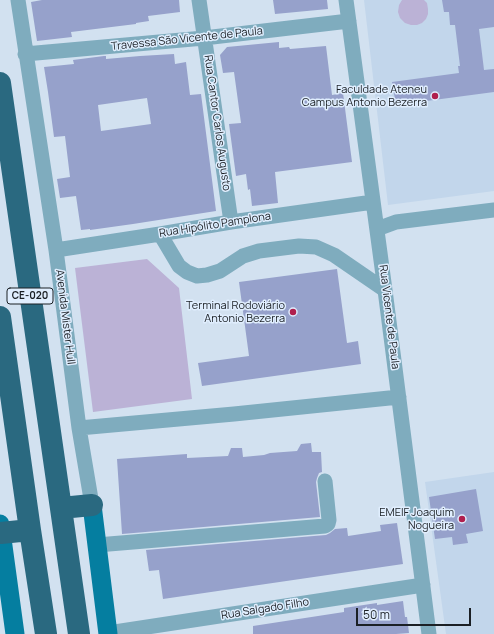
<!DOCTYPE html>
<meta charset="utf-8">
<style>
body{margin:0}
#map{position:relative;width:494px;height:634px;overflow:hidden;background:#d2e1f0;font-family:Manrope,sans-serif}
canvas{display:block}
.scale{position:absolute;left:356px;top:608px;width:115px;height:18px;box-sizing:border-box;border:2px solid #1b2025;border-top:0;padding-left:5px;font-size:12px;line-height:14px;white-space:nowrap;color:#1b2025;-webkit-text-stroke:3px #e0eefe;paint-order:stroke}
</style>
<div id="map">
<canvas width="494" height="634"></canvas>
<div class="scale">50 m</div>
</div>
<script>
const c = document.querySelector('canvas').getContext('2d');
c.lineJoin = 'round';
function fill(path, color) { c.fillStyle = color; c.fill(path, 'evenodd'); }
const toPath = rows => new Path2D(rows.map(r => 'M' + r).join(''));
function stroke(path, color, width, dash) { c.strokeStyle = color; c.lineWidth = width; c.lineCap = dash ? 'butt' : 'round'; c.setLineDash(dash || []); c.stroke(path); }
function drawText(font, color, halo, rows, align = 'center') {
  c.font = font + ' Manrope,sans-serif'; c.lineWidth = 3; c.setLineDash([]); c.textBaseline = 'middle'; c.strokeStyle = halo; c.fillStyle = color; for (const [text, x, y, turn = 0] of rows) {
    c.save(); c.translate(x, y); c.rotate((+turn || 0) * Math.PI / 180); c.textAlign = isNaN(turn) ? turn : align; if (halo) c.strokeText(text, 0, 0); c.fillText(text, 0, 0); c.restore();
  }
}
fill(toPath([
 [364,0,494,0,494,191,388,205],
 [494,472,494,634,446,634,425,482]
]), '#c2d6eb');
fill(toPath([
 [402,0,424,0,427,3,428,9,428,14,426,19,422,23,417,25,411,25,405,23,400,18,398,12,399,5],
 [147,259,179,288,192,399,93,412,75,268]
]), '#bbb2d6');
fill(toPath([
 [42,0,179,0,180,12,148,16,149,21,136,23,136,24,71,32,72,37,37,41,31,2],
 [273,0,327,0,328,9,275,14],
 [442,0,494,0,494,27,479,29,484,70,494,69,494,92,396,105,392,82,459,73,458,66,460,66,455,25,450,25,449,12,444,12],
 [279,42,279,48,289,47,290,49,326,46,332,95,343,93,352,162,275,172,278,203,252,206,250,189,248,190,246,174,236,176,229,124,241,123,234,72,223,73,220,55,227,47],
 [174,54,175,64,186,62,190,95,201,94,216,211,133,224,90,230,90,229,81,230,76,196,60,198,57,179,70,177,65,136,54,137,48,92,44,67,74,64,73,60,104,56,106,56,106,59,140,56],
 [147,98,151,124,101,131,98,105],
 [337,269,347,343,358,341,361,364,202,386,198,363,249,356,239,282],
 [311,443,312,452,321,452,322,472,319,473,317,478,316,482,320,517,122,534,117,459,187,454,187,458,228,456,231,448,242,448,243,457,264,455,270,453,297,451,301,444],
 [476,489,483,531,466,534,468,543,453,545,452,537,435,539,429,497],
 [397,523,403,564,163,599,159,570,149,571,146,550,326,535,330,533,335,529,347,528,348,536,381,531,380,525],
 [403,601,405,617,407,617,409,633,396,634,253,634,253,626,344,612,344,608,377,603,377,605]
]), '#96a1cb');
stroke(toPath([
 [18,0,56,250,79,428,92,505],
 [199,0,231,222],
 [346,0,385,290,429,634],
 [25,54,204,38,349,21],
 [377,229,396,222,494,210],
 [160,234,179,266,187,272,197,276,207,275,220,271,243,256,259,251,299,246,316,247,334,255,385,290],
 [56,250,160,234,231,222,373,202],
 [79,428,234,414,399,397],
 [97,545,325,526,328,524,329,520,325,481],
 [108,633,423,585]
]), '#7facbe', 15);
stroke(toPath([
 [92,505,108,634],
 [0,524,15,634]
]), '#057ea0', 19);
stroke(toPath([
 [0,83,79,634],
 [0,317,30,530,46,634],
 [61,508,92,505],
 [1,533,30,530]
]), '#2a6980', 22);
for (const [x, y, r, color] of [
 [435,96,4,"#b01f4e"],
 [293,312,4,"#b01f4e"],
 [462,519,4,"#b01f4e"]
]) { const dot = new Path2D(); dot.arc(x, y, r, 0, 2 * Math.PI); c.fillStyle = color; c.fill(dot); stroke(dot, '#e0eefe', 1.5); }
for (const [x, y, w] of [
 [30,296,46]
]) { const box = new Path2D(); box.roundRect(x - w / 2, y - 8, w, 16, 3); c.fillStyle = '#e0eefe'; c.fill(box); stroke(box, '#1b2025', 1); }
drawText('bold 10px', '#1b2025', null, [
 ["CE-020",30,296]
]);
drawText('11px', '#1b2025', '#e0eefe', [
 ["Travessa São Vicente de Paula",187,39,-6],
 ["Rua Cantor Carlos Augusto",217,123,82],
 ["Rua Hipólito Pamplona",215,225,-9],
 ["Avenida Mister Hull",65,317,83],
 ["Rua Vicente de Paula",389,317,83],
 ["Rua Salgado Filho",265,609,-9]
]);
drawText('11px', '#1b2025', '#e0eefe', [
 ["Faculdade Ateneu",427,90],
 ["Campus Antonio Bezerra",427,103],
 ["Terminal Rodoviário",285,306],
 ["Antonio Bezerra",285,319],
 ["EMEIF Joaquim",454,513],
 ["Nogueira",454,526]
], 'right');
</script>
